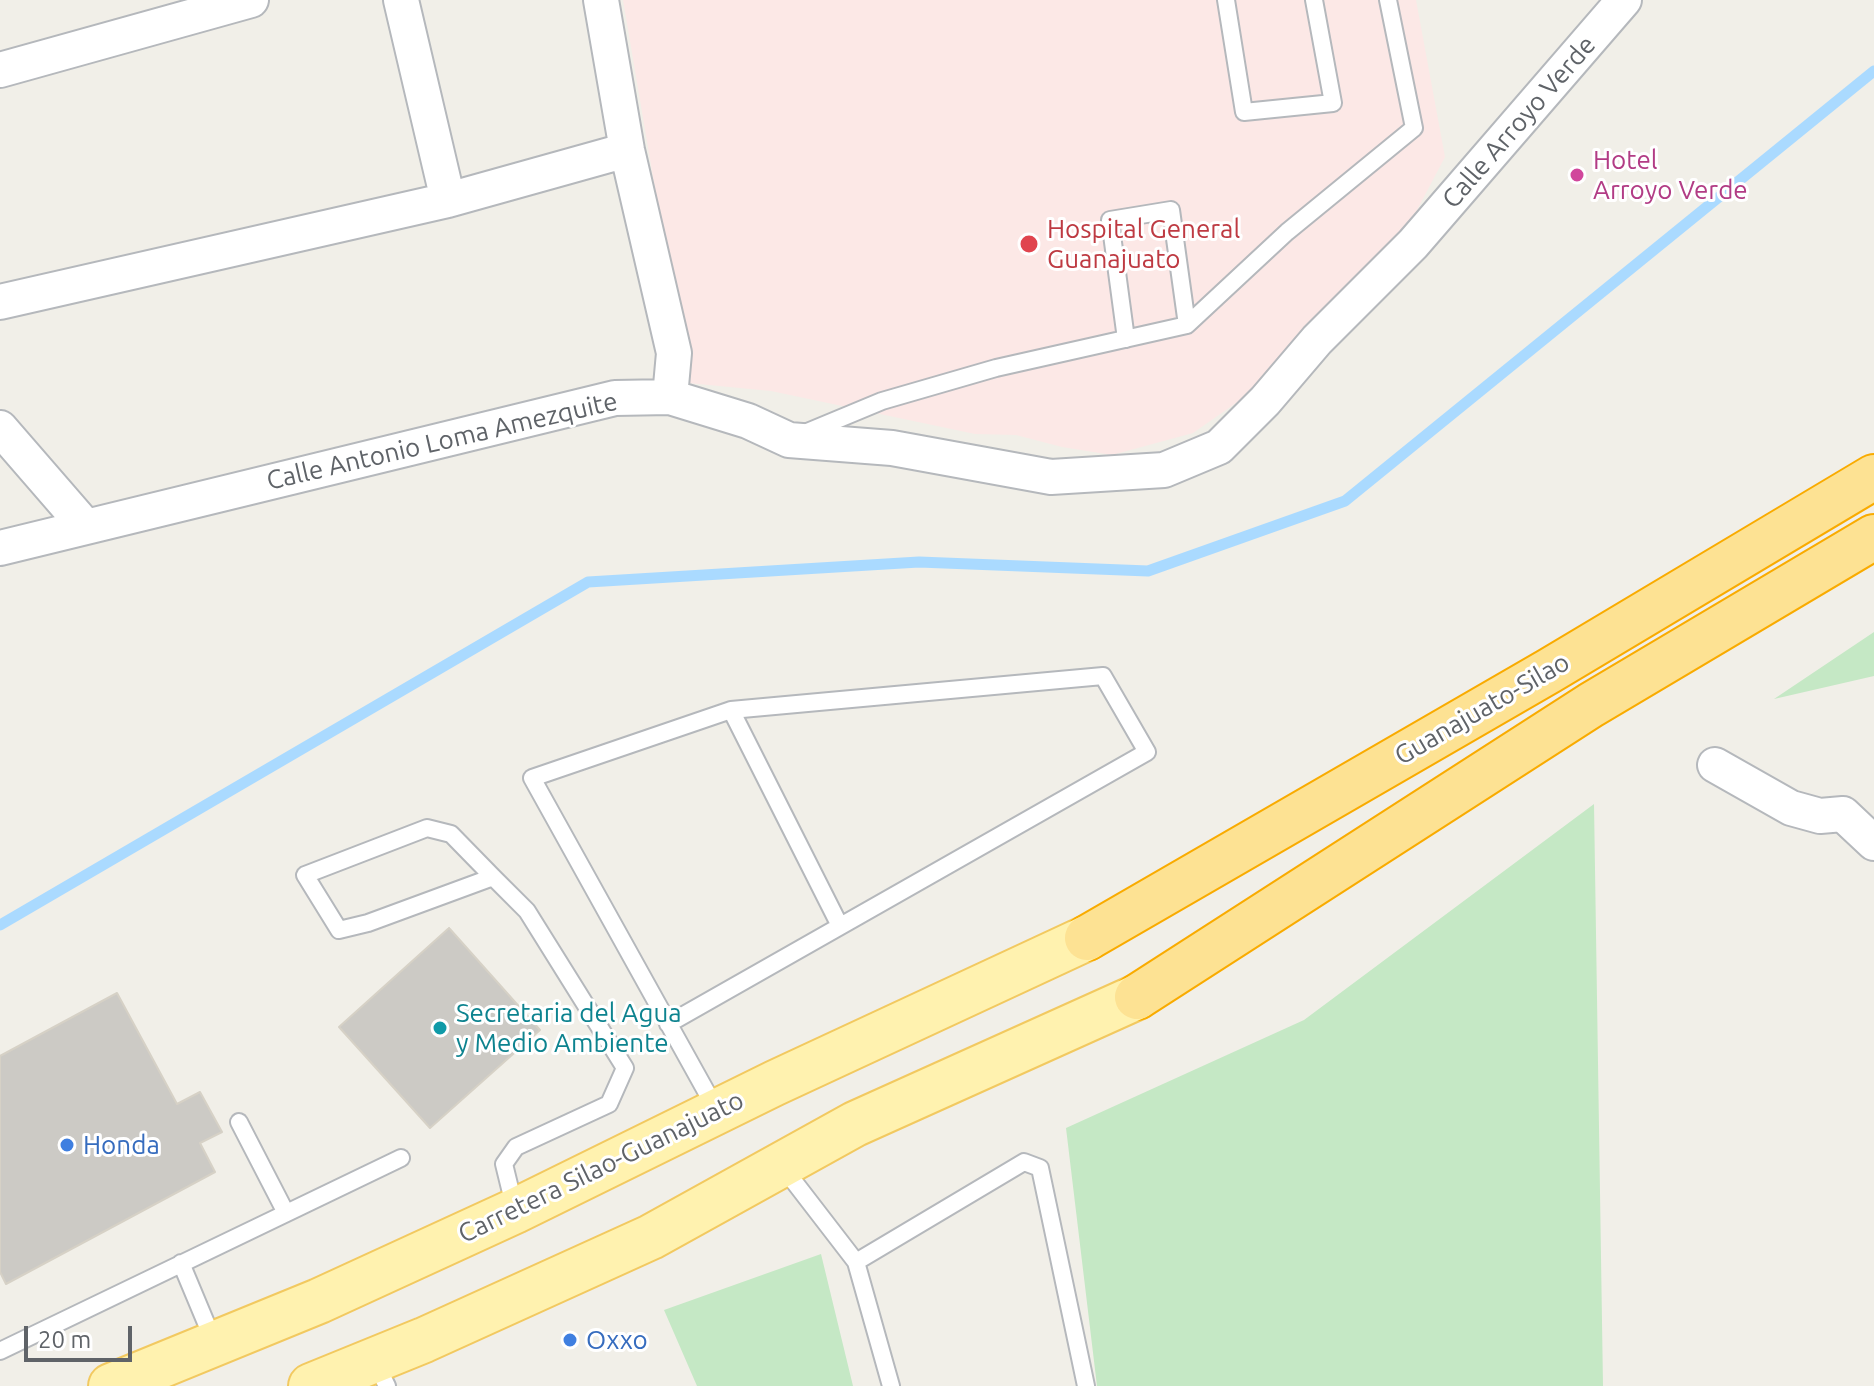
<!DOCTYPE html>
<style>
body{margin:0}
#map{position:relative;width:1874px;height:1386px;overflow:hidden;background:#f1efe8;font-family:Ubuntu,sans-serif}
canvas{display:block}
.scale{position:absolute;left:24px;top:1326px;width:108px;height:36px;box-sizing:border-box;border:4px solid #5f6368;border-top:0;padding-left:10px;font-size:24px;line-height:28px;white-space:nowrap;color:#5f6368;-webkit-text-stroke:6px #fff;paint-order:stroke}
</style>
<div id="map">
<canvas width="1874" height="1386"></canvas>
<div class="scale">20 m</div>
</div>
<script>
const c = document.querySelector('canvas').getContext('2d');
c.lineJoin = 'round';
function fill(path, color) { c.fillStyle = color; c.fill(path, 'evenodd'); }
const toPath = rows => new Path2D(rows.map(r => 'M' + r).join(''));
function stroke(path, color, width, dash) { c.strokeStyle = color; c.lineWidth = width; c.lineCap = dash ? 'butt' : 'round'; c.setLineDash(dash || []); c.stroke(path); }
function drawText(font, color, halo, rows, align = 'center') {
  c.font = font + ' Ubuntu,sans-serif'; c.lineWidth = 6; c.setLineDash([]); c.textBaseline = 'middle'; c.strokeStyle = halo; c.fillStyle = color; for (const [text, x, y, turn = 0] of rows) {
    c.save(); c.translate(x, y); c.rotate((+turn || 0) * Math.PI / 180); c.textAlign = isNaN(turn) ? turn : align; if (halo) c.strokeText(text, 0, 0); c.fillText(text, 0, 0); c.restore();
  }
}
fill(toPath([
 [623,0,1416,0,1445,157,1417,210,1370,278,1249,394,1193,433,1112,455,1062,447,1016,435,975,434,771,391,688,383]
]), '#fce8e6');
fill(toPath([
 [1874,632,1874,676,1774,699],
 [1594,804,1603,1386,1097,1386,1066,1128,1304,1020],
 [821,1254,853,1386,697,1386,664,1310]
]), '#c5e8c5');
stroke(toPath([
 [0,925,588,582,919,562,1148,571,1345,501,1874,71]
]), '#aadaff', 11);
const building = toPath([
 [449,928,540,1030,430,1128,339,1027,449,928],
 [117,993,177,1104,200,1092,222,1132,200,1143,215,1172,6,1284,0,1272,0,1056,117,993]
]);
fill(building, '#cccac5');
stroke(building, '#d6d1c6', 2);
const lane = toPath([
 [1226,0,1244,112,1333,103,1314,0],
 [1126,339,1110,220,1171,210,1187,325],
 [805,433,882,401,996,368,1187,325,1287,232,1414,128,1388,0],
 [731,710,840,926],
 [493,877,368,923,339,930,305,875,427,828,451,834,493,877,527,911,625,1068,609,1104,516,1147,504,1164,515,1209],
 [668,1024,1147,752,1103,676,731,710,532,778,717,1111],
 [239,1122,286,1213],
 [782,1166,856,1262,1024,1162,1040,1168,1086,1386],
 [856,1262,891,1386],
 [181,1263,214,1342],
 [0,1351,401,1158],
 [375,1362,387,1386]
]);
const street = toPath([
 [401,0,448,200],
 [601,0,627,150,674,353,670,397],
 [0,70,251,0],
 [0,302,448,200,627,150],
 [0,428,85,526],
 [0,548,615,398,670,397,748,421,789,440,892,448,1051,477,1164,470,1219,447,1265,401,1317,340,1413,244,1624,0],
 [1715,765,1791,808,1820,816,1843,814,1874,843]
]);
const primary = toPath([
 [111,1386,319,1301,515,1211,775,1083,1087,938],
 [311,1386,424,1340,651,1237,855,1124,1137,997]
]);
const highway = toPath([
 [1087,938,1549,671,1874,477],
 [1137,997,1591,705,1874,537]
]);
stroke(lane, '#b5b8bc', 20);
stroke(street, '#b5b8bc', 38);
stroke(primary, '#f2c960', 48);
stroke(highway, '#f9ab00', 48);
stroke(lane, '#fff', 16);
stroke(street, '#fff', 34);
stroke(primary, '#fff2af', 44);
stroke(highway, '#fde293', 44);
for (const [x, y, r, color] of [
 [1577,175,8,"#d1479c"],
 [1029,244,10,"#e0444e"],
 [440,1028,8,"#0f9aa8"],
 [67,1145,8,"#3f7fe0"],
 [570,1340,8,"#3f7fe0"]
]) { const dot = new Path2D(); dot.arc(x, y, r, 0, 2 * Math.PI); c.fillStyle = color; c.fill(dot); stroke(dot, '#fff', 3); }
drawText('26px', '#5f6368', '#fff', [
 ["Calle Arroyo Verde",1519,122,-49],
 ["Calle Antonio Loma Amezquite",442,441,-13],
 ["Guanajuato-Silao",1482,709,-30],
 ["Carretera Silao-Guanajuato",601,1167,-26]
]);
drawText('26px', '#b23c85', '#fff', [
 ["Hotel",1593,160],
 ["Arroyo Verde",1593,190]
], 'left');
drawText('26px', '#be3a42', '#fff', [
 ["Hospital General",1047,229],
 ["Guanajuato",1047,259]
], 'left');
drawText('26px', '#0d838f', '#fff', [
 ["Secretaria del Agua",456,1013],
 ["y Medio Ambiente",456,1043]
], 'left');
drawText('26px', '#366cbe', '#fff', [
 ["Honda",83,1145],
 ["Oxxo",586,1340]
], 'left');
</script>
